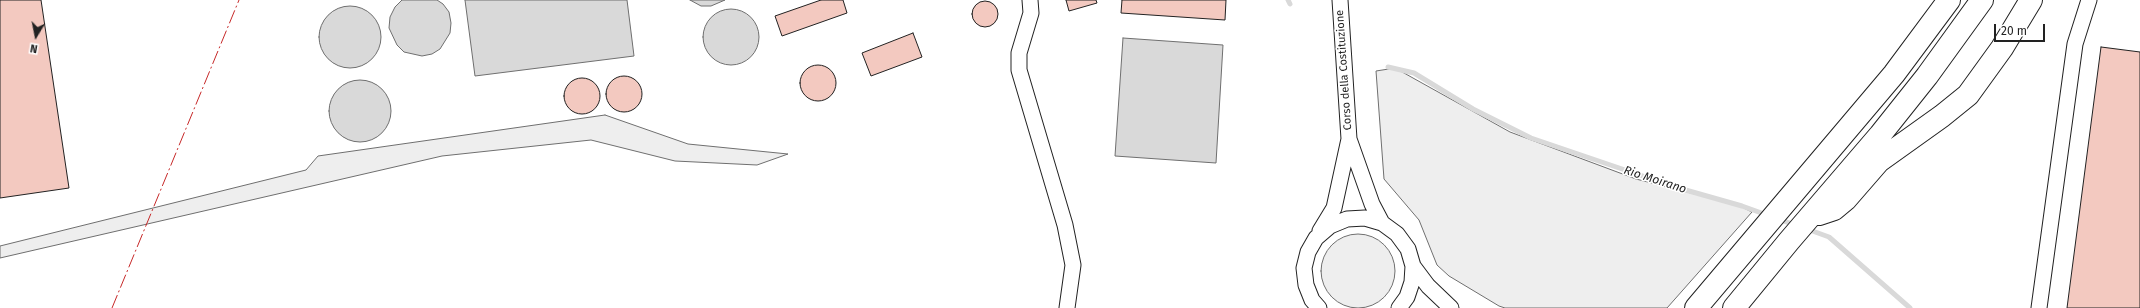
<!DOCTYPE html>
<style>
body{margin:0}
#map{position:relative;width:2140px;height:308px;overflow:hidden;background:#fff;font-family:"Fira Sans",sans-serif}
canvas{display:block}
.north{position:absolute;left:16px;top:16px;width:40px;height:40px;-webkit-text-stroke:3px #fff;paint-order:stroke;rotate:190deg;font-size:11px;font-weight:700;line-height:16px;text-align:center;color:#222}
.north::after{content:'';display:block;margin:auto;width:14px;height:18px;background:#222;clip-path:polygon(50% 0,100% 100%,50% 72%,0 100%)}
.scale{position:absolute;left:1994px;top:24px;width:51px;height:18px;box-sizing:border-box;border:2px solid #222;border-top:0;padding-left:5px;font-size:12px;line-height:14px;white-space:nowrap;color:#222;-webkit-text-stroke:3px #fff;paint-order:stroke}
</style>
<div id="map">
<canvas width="2140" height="308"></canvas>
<div class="north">N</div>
<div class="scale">20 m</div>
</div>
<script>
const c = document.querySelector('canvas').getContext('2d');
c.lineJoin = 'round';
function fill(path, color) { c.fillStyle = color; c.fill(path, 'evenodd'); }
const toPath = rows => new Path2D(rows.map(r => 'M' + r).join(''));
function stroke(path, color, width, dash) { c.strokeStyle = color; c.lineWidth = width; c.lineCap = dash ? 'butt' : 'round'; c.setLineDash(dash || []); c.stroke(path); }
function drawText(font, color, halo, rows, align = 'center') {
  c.font = font + ' "Fira Sans",sans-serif'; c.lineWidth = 3; c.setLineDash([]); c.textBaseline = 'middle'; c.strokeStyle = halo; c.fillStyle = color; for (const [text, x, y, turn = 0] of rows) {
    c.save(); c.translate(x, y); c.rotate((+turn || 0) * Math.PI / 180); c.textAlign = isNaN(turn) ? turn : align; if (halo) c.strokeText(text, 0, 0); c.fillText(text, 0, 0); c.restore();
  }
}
const green = toPath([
 [1395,68,1510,132,1636,179,1738,205,1752,212,1667,308,1505,308,1499,306,1449,276,1437,265,1419,220,1384,179,1376,71,1395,68],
 [605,115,688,144,788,154,757,165,675,161,591,140,442,156,0,258,0,246,306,170,318,156,605,115],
 '1321 271a37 37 0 1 1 74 0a37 37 0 1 1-74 0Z'
]);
fill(green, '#eee');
stroke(green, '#6f6f6f', 1);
const water = toPath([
 [402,0,437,0,443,4,449,12,451,23,450,33,440,49,432,54,422,56,404,52,397,45,389,28,390,17,395,7,402,0],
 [465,0,627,0,634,56,475,76,465,0],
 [690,0,725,0,711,6,701,6,690,0],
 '319 37a31 31 0 1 1 62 0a31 31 0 1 1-62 0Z',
 '703 37a28 28 0 1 1 56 0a28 28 0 1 1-56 0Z',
 [1123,38,1223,45,1216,163,1115,156,1123,38],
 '329 111a31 31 0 1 1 62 0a31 31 0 1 1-62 0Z'
]);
fill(water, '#d9d9d9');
stroke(water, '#6f6f6f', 1);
stroke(toPath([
 [1288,0,1290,4],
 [1388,67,1414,73,1473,109,1531,138,1675,187,1742,206,1767,215],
 [1778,219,1795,225],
 [1807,229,1829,237,1910,308]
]), '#d9d9d9', 5);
const building = toPath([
 [0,0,41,0,69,188,0,198,0,0],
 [821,0,843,0,847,13,782,36,775,16,821,0],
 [1066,0,1096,0,1097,3,1069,11,1066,0],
 [1122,0,1226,0,1225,20,1121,13,1122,0],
 '972 14a13 13 0 1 1 26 0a13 13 0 1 1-26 0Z',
 [913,33,922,57,871,76,862,53,913,33],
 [2101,47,2140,52,2140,308,2067,308,2101,47],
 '800 83a18 18 0 1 1 36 0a18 18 0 1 1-36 0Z',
 '606 94a18 18 0 1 1 36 0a18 18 0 1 1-36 0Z',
 '564 96a18 18 0 1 1 36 0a18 18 0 1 1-36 0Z'
]);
fill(building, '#f3c9c0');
stroke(building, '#222', 1);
const minor = toPath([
 [1030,0,1031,13,1019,53,1019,70,1065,225,1073,265,1067,308],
 [1349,139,1372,204,1382,223],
 [1320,231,1334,208,1349,139,1340,0],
 [1413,266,1428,286,1451,308],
 [1319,308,1312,300,1306,285,1304,268,1308,252,1316,238,1330,226,1347,219,1365,218,1382,223,1397,234,1408,249,1413,266,1412,282,1407,297,1399,308],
 [2039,308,2075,44,2089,0]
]);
const primary = toPath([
 [1819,214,1834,209,1846,199,1879,161,1942,116,1968,95,2002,48,2031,0],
 [1696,308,1894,74,1949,0],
 [1734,308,1789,241,1880,135,1927,76,1982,0]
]);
stroke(minor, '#222', 17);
stroke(primary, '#222', 24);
stroke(minor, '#fff', 15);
stroke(primary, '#fff', 22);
stroke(toPath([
 [112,308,239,0]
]), '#c62828', 1, [14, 3, 2, 3]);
drawText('11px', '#222', '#fff', [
 ["Corso della Costituzione",1344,70,-94]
]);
drawText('italic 12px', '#222', '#fff', [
 ["Rio Moirano",1655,180,18]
]);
</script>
